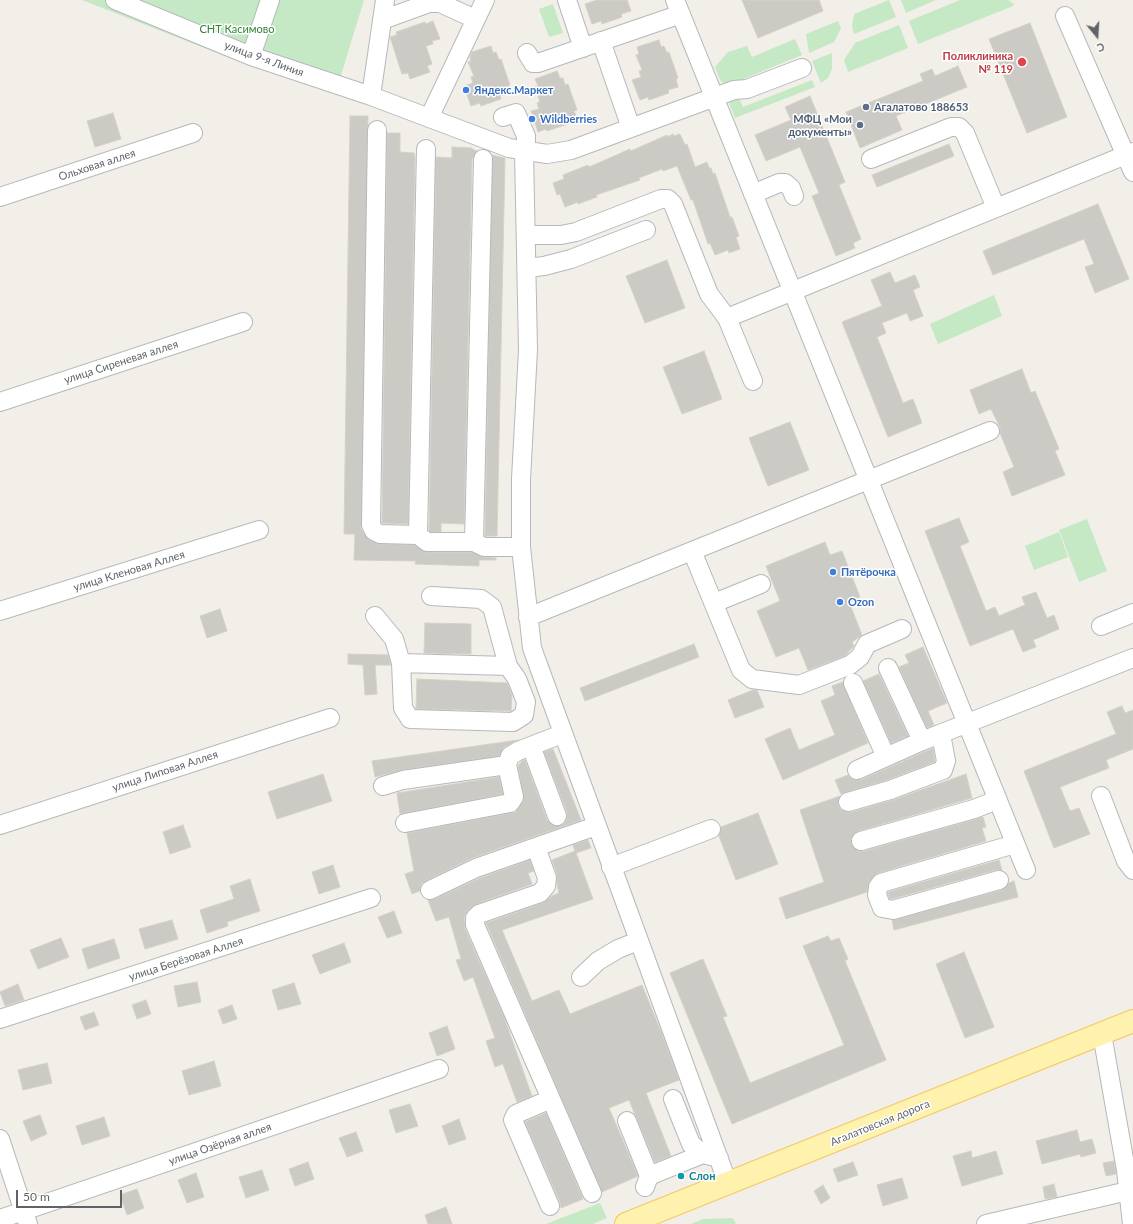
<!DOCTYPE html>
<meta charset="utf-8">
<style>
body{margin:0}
#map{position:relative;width:1133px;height:1224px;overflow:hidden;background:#f1efe8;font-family:Lato,sans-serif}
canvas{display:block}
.north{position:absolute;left:1077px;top:16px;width:40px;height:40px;-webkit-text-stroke:3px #fff;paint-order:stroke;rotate:162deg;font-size:11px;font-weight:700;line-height:16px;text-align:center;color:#5f6368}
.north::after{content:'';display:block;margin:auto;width:14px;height:18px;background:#5f6368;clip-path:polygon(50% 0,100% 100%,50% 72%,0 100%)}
.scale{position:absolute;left:16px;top:1190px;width:106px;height:18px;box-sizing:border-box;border:2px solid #5f6368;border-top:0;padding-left:5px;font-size:12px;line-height:14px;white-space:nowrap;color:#5f6368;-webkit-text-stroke:3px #fff;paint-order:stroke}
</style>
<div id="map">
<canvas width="1133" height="1224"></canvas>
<div class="north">С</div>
<div class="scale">50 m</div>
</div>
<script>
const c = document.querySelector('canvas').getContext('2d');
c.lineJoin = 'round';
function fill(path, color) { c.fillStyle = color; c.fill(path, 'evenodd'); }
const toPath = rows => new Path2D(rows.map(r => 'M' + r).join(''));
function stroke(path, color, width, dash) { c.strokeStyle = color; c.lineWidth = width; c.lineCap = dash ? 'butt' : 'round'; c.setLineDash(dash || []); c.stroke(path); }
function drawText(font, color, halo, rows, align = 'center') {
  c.font = font + ' Lato,sans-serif'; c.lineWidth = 3; c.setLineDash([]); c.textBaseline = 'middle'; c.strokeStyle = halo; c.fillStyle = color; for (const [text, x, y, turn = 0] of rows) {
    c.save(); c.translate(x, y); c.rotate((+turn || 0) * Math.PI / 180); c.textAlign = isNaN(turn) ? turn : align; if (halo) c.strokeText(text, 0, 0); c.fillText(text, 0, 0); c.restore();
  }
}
fill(toPath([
 [82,0,364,0,338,85,260,50,253,67],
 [889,0,896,17,854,34,852,26,854,14],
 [901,0,936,0,906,13],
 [960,0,1008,0,1014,4,1013,6,918,44,909,21],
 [553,4,563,33,549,37,539,9],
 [838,21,841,28,834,42,809,53,806,34],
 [899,25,908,48,848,72,844,60,855,43],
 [795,39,802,55,729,85,724,84,720,80,715,67,728,52,747,46,752,57],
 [832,53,832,69,828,78,821,83,812,61],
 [812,80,815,87,735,118,729,103,738,96,743,107],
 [994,295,1002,316,938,344,930,324],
 [1087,519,1107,571,1079,582,1059,530],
 [1059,532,1068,557,1034,570,1025,546],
 [600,1203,607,1218,593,1224,546,1224],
 [733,1218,736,1224,691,1224,703,1219]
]), '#c5e8c5');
const building = toPath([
 [597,0,627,0,631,11,621,14,622,17,602,24,601,21,592,24,585,4,597,0],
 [742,0,819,0,823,11,758,38,742,0],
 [433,21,440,39,432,41,433,44,426,46,432,64,427,66,430,72,410,79,408,73,402,74,390,37,397,35,396,32,425,22,426,24,433,21],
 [1030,23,1067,117,1027,133,989,39,1030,23],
 [659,40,661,47,664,46,667,53,669,52,678,78,676,79,678,87,668,90,669,93,649,100,648,97,640,100,632,80,641,77,639,71,642,70,636,55,639,54,637,47,659,40],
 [491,46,493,53,496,52,499,60,501,59,510,85,508,86,510,93,500,96,501,99,481,106,480,103,471,106,464,86,473,83,471,77,474,76,468,62,471,61,470,57,472,52,491,46],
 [958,66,967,87,896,116,902,130,860,148,846,112,923,81,920,74,932,69,935,76,958,66],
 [557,71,560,78,563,78,565,85,568,84,577,110,574,111,577,118,567,122,568,124,547,131,546,129,538,132,531,111,539,109,537,103,540,102,535,87,538,86,535,79,557,71],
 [810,96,845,182,839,185,861,239,853,243,855,248,836,256,812,196,819,193,800,147,766,161,755,135,791,120,785,107,810,96],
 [113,113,121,139,95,147,87,121,113,113],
 [350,116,368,116,361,529,369,540,379,544,414,545,427,552,472,552,484,557,496,558,496,560,479,560,479,566,415,564,416,561,354,560,355,534,344,534,350,116],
 [387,133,400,133,400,152,414,153,415,157,408,524,382,523,387,133],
 [673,134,674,136,680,134,685,145,687,144,695,167,707,162,709,168,711,168,713,174,715,173,730,217,732,217,739,236,736,237,740,249,729,253,728,250,715,255,710,243,708,244,693,200,691,200,677,166,663,171,662,169,639,178,640,180,596,195,597,197,578,204,578,202,565,207,560,194,557,195,553,183,564,179,563,175,588,165,589,167,630,149,631,151,667,135,667,137,673,134],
 [949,144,954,156,877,187,872,175,949,144],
 [452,147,472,148,472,149,477,151,472,159,464,524,441,523,441,532,431,532,429,530,436,157,452,158,452,147],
 [492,155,505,158,497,536,485,536,492,155],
 [1098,204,1129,279,1095,293,1085,267,1094,264,1084,239,993,275,983,251,1098,204],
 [667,260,685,308,645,323,626,276,667,260],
 [890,272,895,283,915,275,920,287,913,290,923,316,910,321,907,313,882,323,886,333,877,337,903,403,913,399,922,423,888,437,842,322,882,306,871,280,890,272],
 [704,351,722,399,682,414,663,367,704,351],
 [1022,369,1031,393,1035,391,1059,449,1055,451,1065,475,1012,496,1003,472,1014,467,1000,433,1000,427,991,409,979,414,970,390,1022,369],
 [790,422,809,470,768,486,749,438,790,422],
 [959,518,969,542,960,546,986,611,995,607,999,616,1025,605,1022,597,1036,592,1047,618,1054,615,1059,629,1033,640,1036,647,1023,652,1013,629,970,646,925,531,959,518],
 [825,542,830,555,842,551,860,597,849,602,862,635,852,642,854,646,845,656,808,670,799,648,776,657,757,611,780,601,766,566,825,542],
 [220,609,227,631,207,638,200,616,220,609],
 [425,623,471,624,471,654,424,653,425,623],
 [694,644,699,657,585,701,580,688,694,644],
 [923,647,947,703,928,711,934,725,927,728,899,667,909,663,905,655,923,647],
 [348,654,388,655,391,665,375,665,377,694,365,695,363,665,348,664,348,654],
 [879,674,908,736,891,743,863,681,879,674],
 [417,679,507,683,512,695,511,711,416,709,417,679],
 [843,682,868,743,783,780,765,739,790,728,799,750,835,735,821,701,835,695,832,686,843,682],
 [753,690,757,690,764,707,735,718,728,700,753,690],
 [1122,706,1125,713,1133,710,1133,749,1106,760,1109,768,1060,787,1070,811,1079,808,1090,834,1054,848,1024,771,1116,734,1107,712,1122,706],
 [518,740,504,747,499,756,402,770,375,777,372,761,518,740],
 [933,748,935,762,887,780,841,794,835,780,848,775,856,780,861,780,933,748],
 [553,749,581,820,472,858,425,881,421,884,420,891,412,894,405,874,414,871,407,833,516,812,524,799,518,766,523,760,525,760,547,820,555,826,565,823,567,818,567,812,544,752,553,749],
 [323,774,332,801,277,819,268,792,323,774],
 [966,774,972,798,858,831,851,838,851,844,858,851,864,851,983,817,986,827,982,828,986,841,878,873,870,881,867,892,786,919,779,898,824,882,800,810,840,796,838,804,840,809,845,812,851,812,893,800,966,774],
 [499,777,503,794,400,814,397,793,499,777],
 [758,813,778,864,736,880,719,836,721,827,758,813],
 [183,825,191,847,170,854,163,832,183,825],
 [588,840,591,848,576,853,593,899,502,930,532,1001,559,990,570,1014,642,985,662,1034,679,1080,646,1093,671,1156,655,1162,629,1100,609,1108,638,1176,602,1192,486,923,543,903,552,896,559,893,557,885,557,874,552,860,575,851,573,845,588,840],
 [530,860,534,871,528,873,532,884,476,904,467,911,464,918,465,929,504,1017,532,1096,517,1102,503,1064,495,1067,486,1041,495,1038,473,977,464,981,456,960,461,959,449,917,436,921,428,900,435,899,480,878,530,860],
 [999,860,1002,870,996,870,892,899,890,899,888,894,888,892,999,860],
 [333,865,340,887,319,894,312,872,333,865],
 [250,879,260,911,227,922,228,926,207,933,200,910,234,899,230,886,250,879],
 [1014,881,1018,897,894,930,892,920,1002,890,1009,883,1014,881],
 [394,911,402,933,387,938,378,917,394,911],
 [172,920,178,939,145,949,139,929,172,920],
 [828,936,831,941,839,938,848,959,845,961,886,1060,732,1124,670,973,703,959,727,1016,723,1017,750,1083,844,1045,803,946,828,936],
 [61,938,69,957,38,969,30,950,61,938],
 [114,939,120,958,88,969,82,949,114,939],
 [344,943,351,962,320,974,312,955,344,943],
 [964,952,994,1027,965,1038,936,964,964,952],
 [197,982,201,1002,178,1007,174,986,197,982],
 [294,983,301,1004,278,1010,272,990,294,983],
 [18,984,24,1000,5,1006,0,992,18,984],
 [146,1000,151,1014,137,1019,132,1005,146,1000],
 [232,1005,237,1019,223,1024,218,1010,232,1005],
 [94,1012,99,1025,85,1030,80,1017,94,1012],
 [447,1026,455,1049,437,1056,429,1033,447,1026],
 [214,1061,221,1086,189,1095,182,1071,214,1061],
 [47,1063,52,1083,23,1090,18,1070,47,1063],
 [410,1104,418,1126,396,1133,389,1110,410,1104],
 [546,1113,583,1199,561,1208,560,1202,525,1122,546,1113],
 [40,1115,47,1134,31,1141,23,1121,40,1115],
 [104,1117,110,1136,82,1145,76,1126,104,1117],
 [459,1119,466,1139,449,1145,442,1126,459,1119],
 [1077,1130,1080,1142,1092,1139,1096,1153,1081,1157,1080,1154,1042,1164,1036,1141,1077,1130],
 [356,1132,363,1151,347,1157,339,1138,356,1132],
 [971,1151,972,1158,996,1151,1003,1174,962,1186,953,1156,971,1151],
 [1114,1161,1116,1174,1106,1176,1103,1163,1114,1161],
 [308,1162,314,1179,295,1186,289,1169,308,1162],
 [853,1162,858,1175,838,1182,833,1169,853,1162],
 [262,1170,269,1190,246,1198,239,1177,262,1170],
 [196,1173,204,1197,187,1203,178,1180,196,1173],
 [902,1178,908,1198,883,1206,877,1185,902,1178],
 [1054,1184,1057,1197,1045,1199,1043,1187,1054,1184],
 [823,1185,830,1198,821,1204,814,1191,823,1185],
 [137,1189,144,1208,127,1215,120,1195,137,1189],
 [446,1207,452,1224,428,1224,425,1215,446,1207]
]);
fill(building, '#cccac5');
stroke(building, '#d6d1c6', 1);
const minor = toPath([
 [115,0,251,56,371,96,509,148,547,154,571,150,734,90,747,89,802,68],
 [567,0,583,48],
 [675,0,1026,870],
 [1065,16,1133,172],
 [382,20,429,3,440,3,475,19],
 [601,41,631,128],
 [527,53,533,63,538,63,681,14],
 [251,56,270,0],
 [371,96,385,0],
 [503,117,516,113,526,136,526,144,524,152,528,350,521,479,521,547,532,648,728,1184],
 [429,118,485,0],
 [377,130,371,525,374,531,380,534,418,535,427,542,474,542,484,547,521,547],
 [871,159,951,127,959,127,965,133,996,208],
 [753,194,779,183,785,183,791,188,794,196],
 [0,197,193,133],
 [526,235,561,235,576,232,661,199,668,199,673,204,709,294,727,318,753,381],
 [527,268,544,266,571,259,646,230],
 [727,318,1133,152],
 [0,402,243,322],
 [418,535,426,149],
 [474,542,483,159],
 [692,551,741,670,752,679,799,685,850,665,860,657,867,644,902,629],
 [714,603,761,584],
 [0,611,259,530],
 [375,616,394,639,401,663,403,708,410,719,513,722,524,715,526,702,517,679,508,666,492,607,481,599,431,596],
 [528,617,990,431],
 [1101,626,1133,613],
 [401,663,508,666],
 [888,668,922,741],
 [853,683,886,757],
 [531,746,557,816],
 [857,770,922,741,1133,658],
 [383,786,403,780,507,765],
 [1101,796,1126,861,1133,870],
 [848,802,890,790,943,770,946,761,941,734],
 [405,823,510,803,514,797,507,765,510,756,518,751,562,734],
 [0,825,330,718],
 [861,841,974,809,997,800],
 [536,847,547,878,546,886,540,893,479,914,475,918,475,925,592,1193],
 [611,867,711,829],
 [999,880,893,910,882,908,877,895,878,887,881,883,1015,844],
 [430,890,476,868,596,826],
 [581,977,598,961,618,949,638,941],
 [0,1019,371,898],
 [1102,1034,1126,1170,1132,1224],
 [673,1099,691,1144,703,1154,719,1158],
 [627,1121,649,1176],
 [0,1139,28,1224],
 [645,1187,649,1176,703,1154],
 [550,1206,513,1120,516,1114,551,1099],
 [0,1219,439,1069],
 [986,1224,1128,1191]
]);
const major = toPath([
 [626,1224,1133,1021]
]);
stroke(minor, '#b5b8bc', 20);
stroke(major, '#f2c960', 24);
stroke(minor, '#fff', 18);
stroke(major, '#fff2af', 22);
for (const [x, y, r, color] of [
 [1022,62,5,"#e0444e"],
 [466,90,4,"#3f7fe0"],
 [866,107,4,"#5c6f8a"],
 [532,119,4,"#3f7fe0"],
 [860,125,4,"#5c6f8a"],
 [833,572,4,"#3f7fe0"],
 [840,602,4,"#3f7fe0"],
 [681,1176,4,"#0f9aa8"]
]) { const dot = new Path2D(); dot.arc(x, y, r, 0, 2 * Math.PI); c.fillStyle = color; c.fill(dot); stroke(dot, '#fff', 1.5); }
drawText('11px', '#348238', '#fff', [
 ["СНТ Касимово",237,29]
]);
drawText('bold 11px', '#be3a42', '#fff', [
 ["Поликлиника",1013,56],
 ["№ 119",1013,69]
], 'right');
drawText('11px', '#5f6368', '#fff', [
 ["улица 9-я Линия",264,59,20],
 ["Ольховая аллея",97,165,-18],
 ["улица Сиреневая аллея",121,362,-18],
 ["улица Кленовая Аллея",129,571,-17],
 ["улица Липовая Аллея",165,771,-18],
 ["улица Берёзовая Аллея",186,959,-18],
 ["Агалатовская дорога",880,1123,-22],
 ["улица Озёрная аллея",220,1144,-19]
]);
drawText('bold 11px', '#366cbe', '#fff', [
 ["Яндекс.Маркет",474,90],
 ["Wildberries",540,119],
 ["Пятёрочка",841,572],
 ["Ozon",848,602]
], 'left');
drawText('bold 11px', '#4e5e75', '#fff', [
 ["Агалатово 188653",874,107],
 ["МФЦ «Мои",852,119,"right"],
 ["документы»",852,132,"right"]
], 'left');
drawText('bold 11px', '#0d838f', '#fff', [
 ["Слон",689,1176]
], 'left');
</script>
